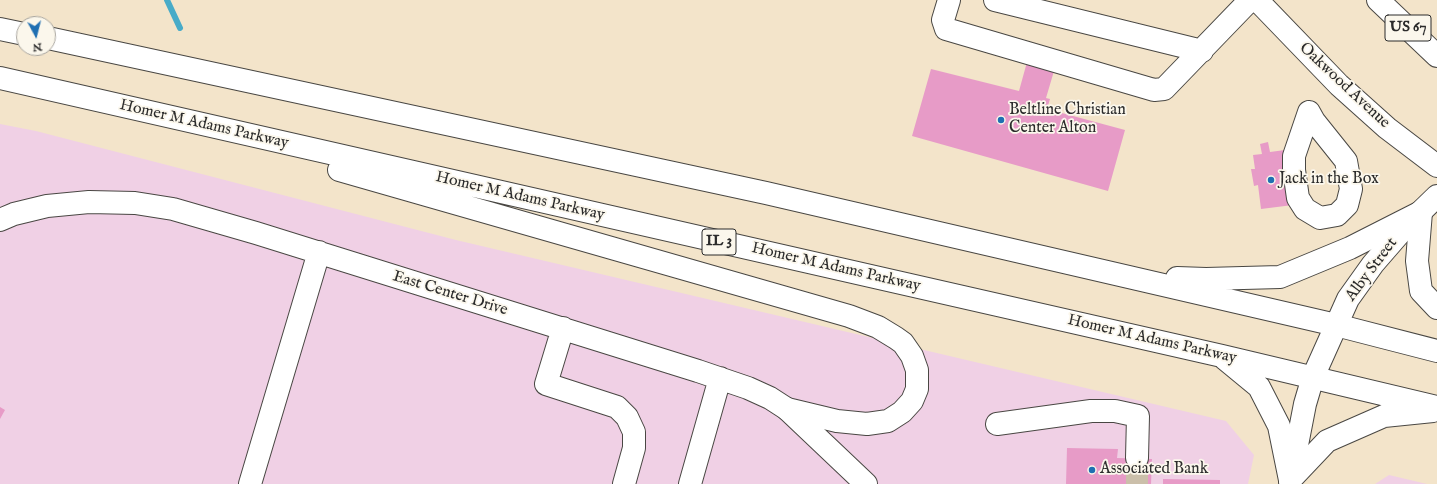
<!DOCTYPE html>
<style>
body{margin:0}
#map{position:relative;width:1437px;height:484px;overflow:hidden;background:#f3e4ca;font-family:"IM FELL English",serif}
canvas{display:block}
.north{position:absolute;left:16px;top:16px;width:40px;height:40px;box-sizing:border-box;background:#fbf7ec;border:1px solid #a8a59f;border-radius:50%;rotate:173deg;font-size:11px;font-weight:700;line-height:16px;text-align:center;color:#2b2b2b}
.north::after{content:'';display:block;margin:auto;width:14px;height:18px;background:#1f6fb2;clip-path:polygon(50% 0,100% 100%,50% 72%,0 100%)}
</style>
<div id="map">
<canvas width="1437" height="484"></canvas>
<div class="north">N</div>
</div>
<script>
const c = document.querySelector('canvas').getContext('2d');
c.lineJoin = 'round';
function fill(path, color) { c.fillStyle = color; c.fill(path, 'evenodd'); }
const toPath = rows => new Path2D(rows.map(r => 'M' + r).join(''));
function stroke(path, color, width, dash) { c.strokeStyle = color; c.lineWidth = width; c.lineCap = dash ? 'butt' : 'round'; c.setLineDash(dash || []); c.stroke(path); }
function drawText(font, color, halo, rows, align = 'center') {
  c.font = font + ' "IM FELL English",serif'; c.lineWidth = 3.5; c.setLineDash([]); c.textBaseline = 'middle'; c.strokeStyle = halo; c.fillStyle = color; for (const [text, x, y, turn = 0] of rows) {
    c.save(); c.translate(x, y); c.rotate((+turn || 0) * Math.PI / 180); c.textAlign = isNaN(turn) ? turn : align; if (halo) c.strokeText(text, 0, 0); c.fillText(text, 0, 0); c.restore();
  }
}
fill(toPath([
 [0,124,36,131,456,240,1226,421,1254,455,1248,484,0,484],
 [1389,475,1427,484,1375,484]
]), '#f0d0e5');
stroke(toPath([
 [167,0,180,28]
]), '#48abc8', 6);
fill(toPath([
 [1027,62,1054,71,1046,98,1050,99,1047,109,1125,130,1108,191,912,136,931,69,1019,91],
 [1268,142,1270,152,1285,150,1293,205,1261,209,1258,185,1254,186,1251,169,1255,169,1253,155,1262,154,1260,144],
 [0,407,5,410,0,419],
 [1067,448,1118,449,1117,458,1152,459,1151,484,1066,484],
 [1163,479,1220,480,1220,484,1163,484]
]), '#e79bc7');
stroke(toPath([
 [1137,484,1137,458]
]), '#cbbfaa', 22, [22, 11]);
const minor = toPath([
 [949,0,943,20,946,29,1154,90,1164,89,1250,0],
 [995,0,1202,51],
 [1257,0,1339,85,1387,128,1437,166],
 [1309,112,1314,121,1346,161,1351,189,1347,205,1337,215,1320,218,1305,209,1298,198,1294,170,1294,156,1309,112],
 [0,220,14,214,47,206,89,202,135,203,173,209,256,233,698,371,748,388,770,398,787,409,866,484],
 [563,328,546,384,617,407,627,417,634,432,634,448,624,484],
 [997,424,1091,411,1115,411,1138,416,1137,458],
 [1290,481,1305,404,1313,377,1348,299,1373,264,1406,226,1437,196],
 [250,484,319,252],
 [690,484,720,378]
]);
const major = toPath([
 [0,29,24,34],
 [48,38,766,193,1336,325,1437,351],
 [0,78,1222,356,1437,407],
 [339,170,849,316,878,327,896,338,903,343,912,356,917,370,917,389,912,401,902,412,888,421,867,424,837,421,787,409],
 [1421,212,1417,261,1421,291,1437,308],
 [1177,278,1206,279,1280,277,1350,248,1421,212],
 [1225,359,1259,387,1279,426,1290,480],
 [1290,480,1327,441,1384,416,1433,411]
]);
const highway = toPath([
 [1378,0,1437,56]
]);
stroke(minor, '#494743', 24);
stroke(major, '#494743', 24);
stroke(highway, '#494743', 24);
stroke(minor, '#fff', 22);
stroke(major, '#fff', 22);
stroke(highway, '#fff', 22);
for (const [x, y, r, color] of [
 [1001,120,4,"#1f6fb2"],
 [1271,180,4,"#1f6fb2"],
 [1092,470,4,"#1f6fb2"]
]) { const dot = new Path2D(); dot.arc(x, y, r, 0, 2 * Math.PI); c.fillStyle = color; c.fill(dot); stroke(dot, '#fbf7ec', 1.5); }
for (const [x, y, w] of [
 [1408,28,46],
 [719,242,34]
]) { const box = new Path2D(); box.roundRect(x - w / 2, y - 13, w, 26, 3); c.fillStyle = '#fbf7ec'; c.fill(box); stroke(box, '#2b2b2b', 1); }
drawText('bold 15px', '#2b2b2b', null, [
 ["US 67",1408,28],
 ["IL 3",719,242]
]);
drawText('16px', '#2b2b2b', '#fbf7ec', [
 ["Oakwood Avenue",1344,86,43],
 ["Homer M Adams Parkway",204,125,13],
 ["Homer M Adams Parkway",520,197,13],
 ["Homer M Adams Parkway",836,268,13],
 ["Alby Street",1372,270,-53],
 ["East Center Drive",450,294,17],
 ["Homer M Adams Parkway",1152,340,13]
]);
drawText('16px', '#2b2b2b', '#fbf7ec', [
 ["Beltline Christian",1009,111],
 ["Center Alton",1009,129],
 ["Jack in the Box",1279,180],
 ["Associated Bank",1100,470]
], 'left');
</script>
